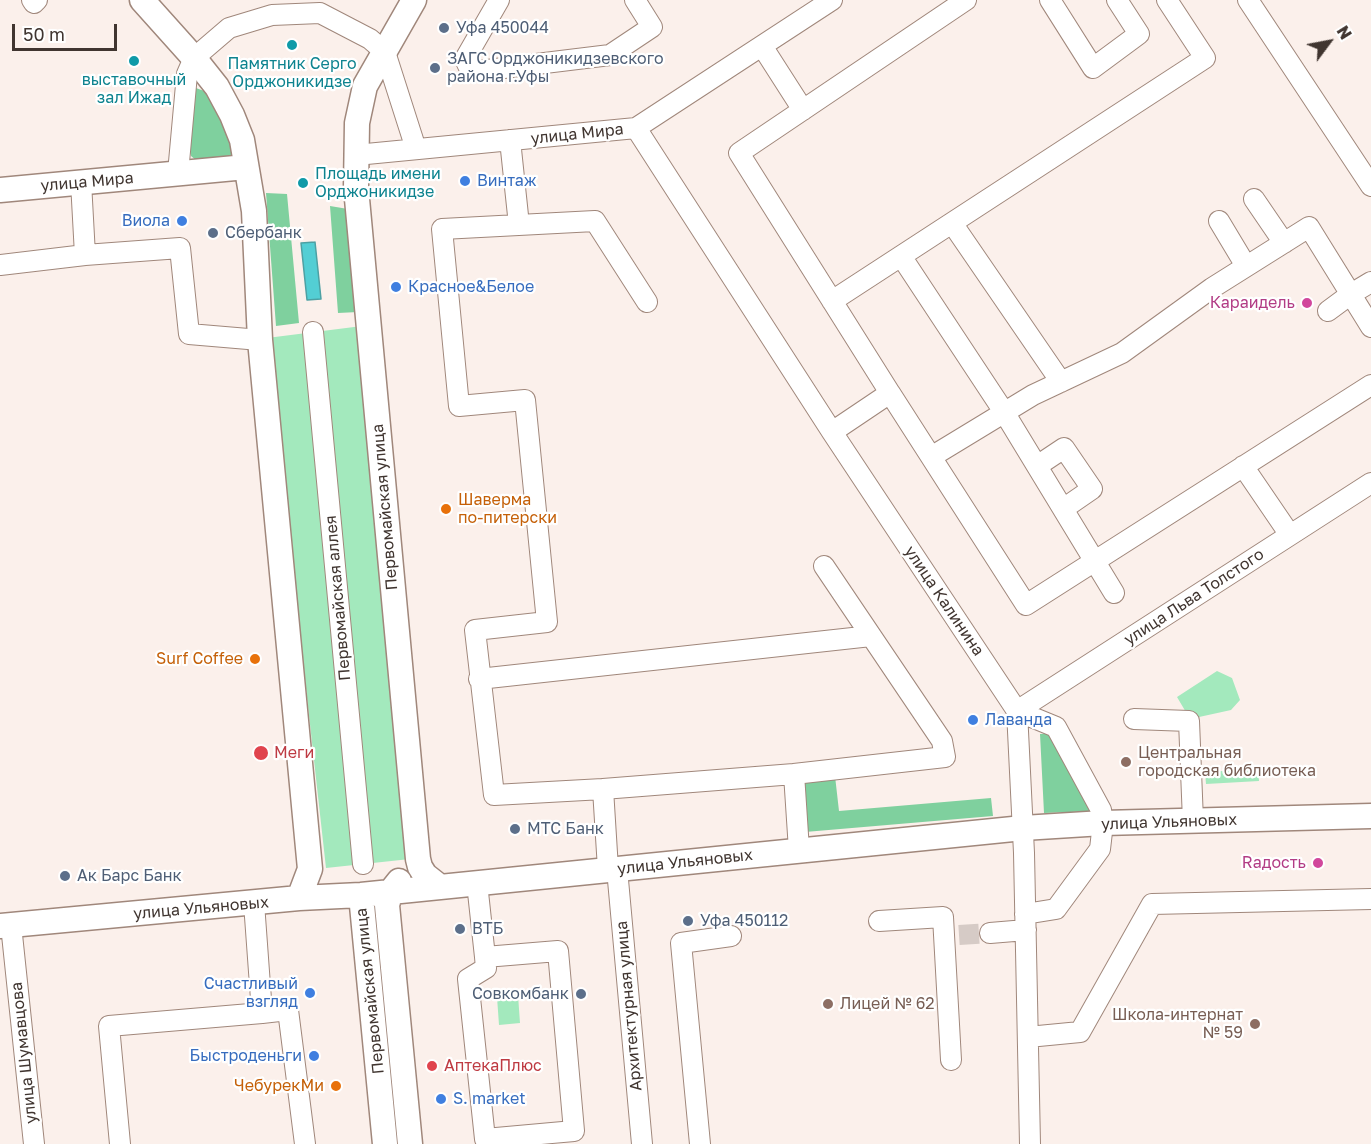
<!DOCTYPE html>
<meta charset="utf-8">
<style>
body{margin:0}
#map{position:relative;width:1371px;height:1144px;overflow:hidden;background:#fbf0eb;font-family:"Golos Text",sans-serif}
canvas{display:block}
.north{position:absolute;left:1299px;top:12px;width:60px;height:60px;-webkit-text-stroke:4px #fff;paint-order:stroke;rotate:58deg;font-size:16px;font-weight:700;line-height:24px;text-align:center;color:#403530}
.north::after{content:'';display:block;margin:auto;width:21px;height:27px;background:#403530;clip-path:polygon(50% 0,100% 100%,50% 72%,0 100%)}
.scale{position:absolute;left:12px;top:24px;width:105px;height:27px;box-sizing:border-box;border:3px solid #403530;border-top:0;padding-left:8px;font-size:18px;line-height:21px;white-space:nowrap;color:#403530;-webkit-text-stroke:4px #fff;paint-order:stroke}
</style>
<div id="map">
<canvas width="1371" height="1144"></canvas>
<div class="north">N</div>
<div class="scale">50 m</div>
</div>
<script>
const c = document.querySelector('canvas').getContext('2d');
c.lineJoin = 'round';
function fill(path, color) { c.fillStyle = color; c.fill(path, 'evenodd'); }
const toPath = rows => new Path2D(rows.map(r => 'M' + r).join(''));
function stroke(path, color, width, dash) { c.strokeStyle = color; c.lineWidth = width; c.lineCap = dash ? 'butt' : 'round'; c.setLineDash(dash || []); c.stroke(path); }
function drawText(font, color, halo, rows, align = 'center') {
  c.font = font + ' "Golos Text",sans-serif'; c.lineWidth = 4.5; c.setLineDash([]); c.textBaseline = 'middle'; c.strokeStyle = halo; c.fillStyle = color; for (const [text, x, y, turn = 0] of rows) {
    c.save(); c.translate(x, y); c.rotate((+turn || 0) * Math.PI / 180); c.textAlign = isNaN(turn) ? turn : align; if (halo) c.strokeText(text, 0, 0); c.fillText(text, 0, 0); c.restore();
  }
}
fill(toPath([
 [362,326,410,859,326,868,267,338],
 [1217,671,1232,678,1240,700,1231,710,1190,719,1177,697],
 [1258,769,1259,781,1206,784,1205,772],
 [518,995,520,1023,499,1025,497,997]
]), '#a3e9bd');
fill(toPath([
 [193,87,210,93,239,159,197,161,191,156,187,140],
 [266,193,287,194,299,323,276,326],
 [330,206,348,209,358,312,338,313],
 [1053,733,1096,811,1044,813,1040,734],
 [835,776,839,811,991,798,993,816,805,832,800,779]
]), '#7fd09e');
const water = toPath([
 [315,242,321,299,307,300,301,243,315,242]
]);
fill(water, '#53ced4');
stroke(water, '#4da0a3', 1.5);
stroke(toPath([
 [959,935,990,933]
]), '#d6cbc6', 20, [20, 10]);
const minor = toPath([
 [32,0,34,3,37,0],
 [499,0,465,59,471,72,610,55,652,27,635,0],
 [1050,0,1093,68,1139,34,1117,0],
 [1248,0,1371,186],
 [762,46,803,110],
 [636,128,832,432,1017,711,1024,853,1030,1144],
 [510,140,519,225],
 [356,155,636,128,832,0],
 [178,173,187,74,194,58,229,28,272,15,320,13,370,39,385,52,416,149],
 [81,182,85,255,180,248,189,334,260,340],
 [1254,199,1284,243],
 [1219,221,1246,266],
 [952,223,1061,382],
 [901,256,1004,412,1114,593],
 [0,265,85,255],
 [832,301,1205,58,1167,0],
 [1328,311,1351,294,1371,282],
 [313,332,363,864],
 [890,393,1026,605,1371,385],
 [832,432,890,393,739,153,966,0],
 [931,457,1033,395,1122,353,1212,288,1309,227,1371,327],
 [1037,466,1064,448,1092,489,1063,509],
 [1243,466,1290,535],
 [479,679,871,636],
 [1017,711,1371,483],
 [1017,711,1056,727,1101,810,1103,823,1100,849,1056,909,1025,914],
 [1134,719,1189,721,1193,821],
 [794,774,945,757,942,741,824,566],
 [603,789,494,795,475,630,547,622,525,400,459,406,442,229,595,221,647,302],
 [608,869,603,789,794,774,799,850],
 [617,869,642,1144],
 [477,883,485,957,558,951,574,1131,485,1139,468,979,486,968,485,957],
 [254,903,262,1013,288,1010,305,1144],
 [879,921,943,917,951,1060],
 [11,925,34,1144],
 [990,933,1026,930],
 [1028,1037,1080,1032,1152,904,1371,899],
 [120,1144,109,1026,262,1013],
 [700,1144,681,943,731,936]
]);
const major = toPath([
 [142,0,194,58,217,87,232,115,242,140,254,211,260,340,310,869,299,898],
 [414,0,365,86,357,123,356,188,418,859,420,867,425,875,439,886],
 [0,190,246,167],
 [399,881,391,891,387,905,410,1144],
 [361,895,385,1144],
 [0,926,299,898,361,895,1023,828,1103,823,1371,816]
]);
stroke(minor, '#a0877b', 22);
stroke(major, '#a0877b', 27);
stroke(minor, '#fff', 20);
stroke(major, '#fff', 24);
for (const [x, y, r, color] of [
 [444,28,6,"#5c6f8a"],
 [292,45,6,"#0f9aa8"],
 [134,61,6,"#0f9aa8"],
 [435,68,6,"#5c6f8a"],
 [465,181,6,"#3f7fe0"],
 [303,183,6,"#0f9aa8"],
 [182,221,6,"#3f7fe0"],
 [213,233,6,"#5c6f8a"],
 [396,287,6,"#3f7fe0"],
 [1307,303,6,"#d1479c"],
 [446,509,6,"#e8710a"],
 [255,659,6,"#e8710a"],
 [973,720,6,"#3f7fe0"],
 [261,753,8,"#e0444e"],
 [1126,762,6,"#8d6e63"],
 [515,829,6,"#5c6f8a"],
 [1318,863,6,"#d1479c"],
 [65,876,6,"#5c6f8a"],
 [688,921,6,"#5c6f8a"],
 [460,929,6,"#5c6f8a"],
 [310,993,6,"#3f7fe0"],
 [581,994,6,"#5c6f8a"],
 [828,1004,6,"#8d6e63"],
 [1255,1024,6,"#8d6e63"],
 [314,1056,6,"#3f7fe0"],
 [432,1066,6,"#e0444e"],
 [336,1086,6,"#e8710a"],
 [441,1099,6,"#3f7fe0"]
]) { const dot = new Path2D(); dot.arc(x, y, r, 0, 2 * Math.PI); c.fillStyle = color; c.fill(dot); stroke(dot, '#fff', 2); }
drawText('16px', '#4e5e75', '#fff', [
 ["Уфа 450044",456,28],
 ["ЗАГС Орджоникидзевского",447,59],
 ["района г.Уфы",447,77],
 ["Сбербанк",225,233],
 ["МТС Банк",527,829],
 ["Ак Барс Банк",77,876],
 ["Уфа 450112",700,921],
 ["ВТБ",472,929],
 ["Совкомбанк",569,994,"right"]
], 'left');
drawText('16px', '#0d838f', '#fff', [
 ["Памятник Серго",292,64],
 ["Орджоникидзе",292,82],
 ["выставочный",134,80],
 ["зал Ижад",134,98],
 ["Площадь имени",315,174,"left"],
 ["Орджоникидзе",315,192,"left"]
]);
drawText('16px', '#403530', '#fff', [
 ["улица Мира",577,134,-6],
 ["улица Мира",87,182,-5],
 ["Первомайская улица",385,507,-95],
 ["улица Льва Толстого",1194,597,-33],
 ["Первомайская аллея",338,598,-95],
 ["улица Калинина",944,601,56],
 ["улица Ульяновых",1169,822,-2],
 ["улица Ульяновых",685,862,-6],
 ["улица Ульяновых",201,908,-5],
 ["Первомайская улица",370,991,-96],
 ["Архитектурная улица",629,1006,-95],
 ["улица Шумавцова",24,1053,-96]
]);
drawText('16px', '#366cbe', '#fff', [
 ["Винтаж",477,181],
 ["Виола",170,221,"right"],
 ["Красное&Белое",408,287],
 ["Лаванда",985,720],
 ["Счастливый",298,984,"right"],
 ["взгляд",298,1002,"right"],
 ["Быстроденьги",302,1056,"right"],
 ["S. market",453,1099]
], 'left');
drawText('16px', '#b23c85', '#fff', [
 ["Караидель",1295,303],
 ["Rадость",1306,863]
], 'right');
drawText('16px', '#c56008', '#fff', [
 ["Шаверма",458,500,"left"],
 ["по-питерски",458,518,"left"],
 ["Surf Coffee",243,659],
 ["ЧебурекМи",324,1086]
], 'right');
drawText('16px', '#be3a42', '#fff', [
 ["Меги",274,753],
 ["АптекаПлюс",444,1066]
], 'left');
drawText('16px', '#785e54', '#fff', [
 ["Центральная",1138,753],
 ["городская библиотека",1138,771],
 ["Лицей № 62",840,1004],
 ["Школа-интернат",1243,1015,"right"],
 ["№ 59",1243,1033,"right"]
], 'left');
</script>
